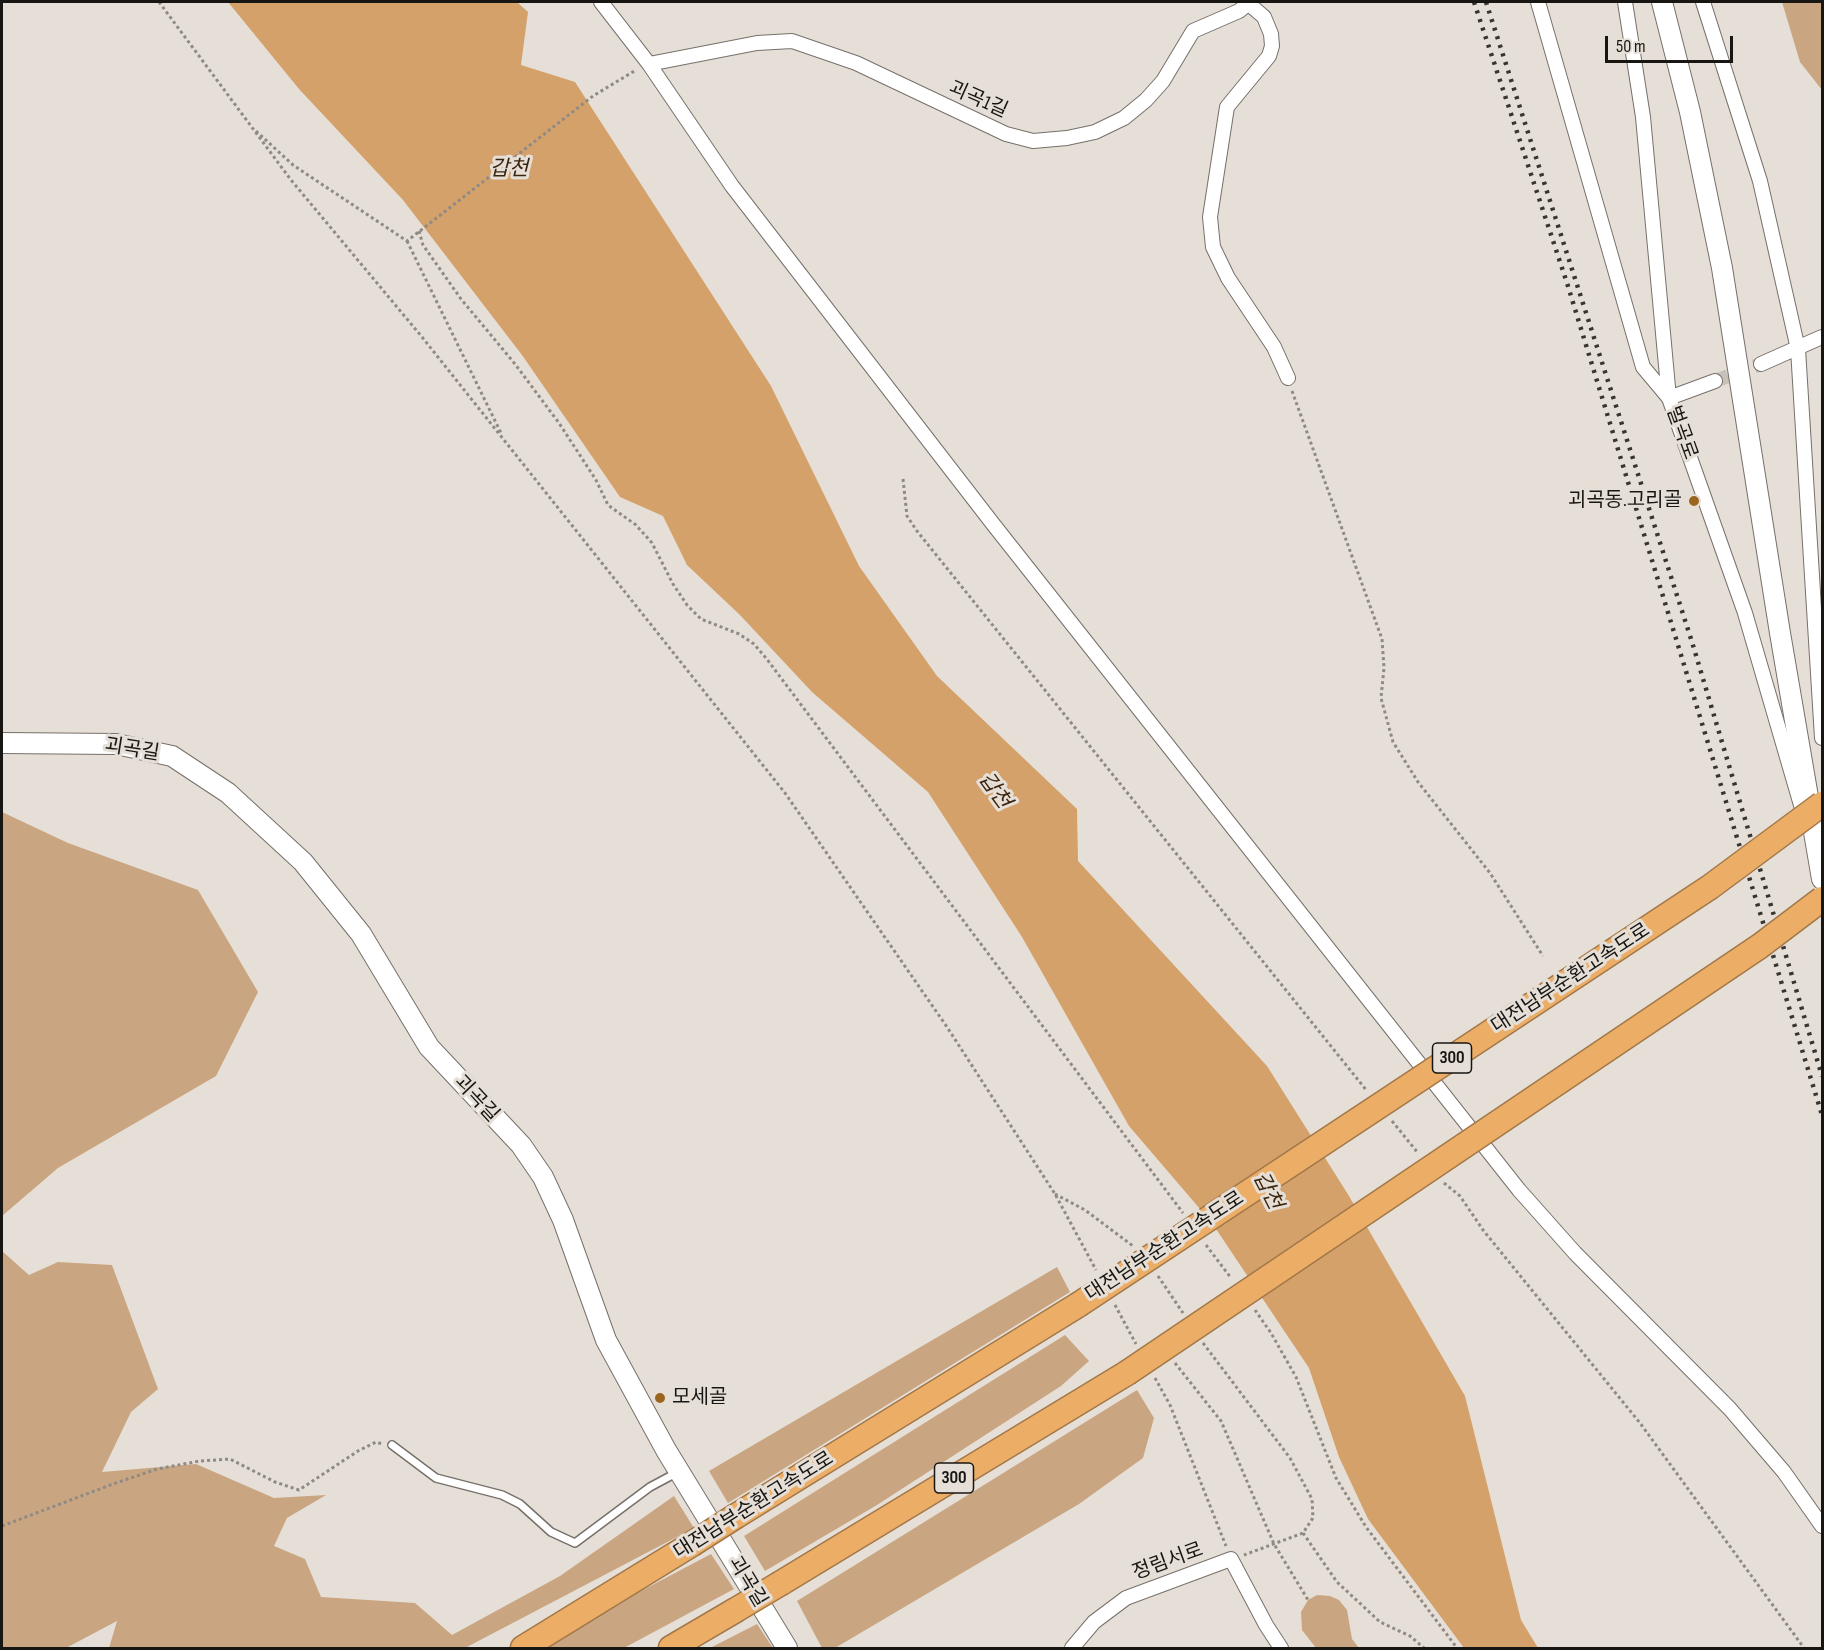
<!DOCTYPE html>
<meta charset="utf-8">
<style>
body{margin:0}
#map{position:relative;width:1824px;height:1650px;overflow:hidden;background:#e6dfd7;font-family:"Sofia Sans Condensed",sans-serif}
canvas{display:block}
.frame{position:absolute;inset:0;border:3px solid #181613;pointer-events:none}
.scale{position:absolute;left:1605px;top:36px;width:128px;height:27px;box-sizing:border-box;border:3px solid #181613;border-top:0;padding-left:8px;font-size:18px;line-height:21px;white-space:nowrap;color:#181613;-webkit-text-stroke:4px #e6dfd7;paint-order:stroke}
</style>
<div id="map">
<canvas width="1824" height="1650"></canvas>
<div class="frame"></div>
<div class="scale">50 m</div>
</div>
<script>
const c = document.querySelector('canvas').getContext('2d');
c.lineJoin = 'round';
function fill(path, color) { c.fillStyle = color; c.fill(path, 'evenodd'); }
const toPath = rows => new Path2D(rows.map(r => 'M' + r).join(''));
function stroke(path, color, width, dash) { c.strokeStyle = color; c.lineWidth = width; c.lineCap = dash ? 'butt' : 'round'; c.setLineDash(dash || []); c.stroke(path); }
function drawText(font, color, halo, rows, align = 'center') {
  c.font = font + ' "Sofia Sans Condensed","Noto Sans KR",sans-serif'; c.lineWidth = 6; c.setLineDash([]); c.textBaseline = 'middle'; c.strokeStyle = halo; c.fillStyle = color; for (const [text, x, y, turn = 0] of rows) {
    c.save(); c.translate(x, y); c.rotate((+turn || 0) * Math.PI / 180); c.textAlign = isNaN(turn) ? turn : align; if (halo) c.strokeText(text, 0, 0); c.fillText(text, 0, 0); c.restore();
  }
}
fill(toPath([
 [1782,2,1822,2,1822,90,1800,62],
 [2,812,68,843,198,890,258,992,216,1076,58,1168,2,1216],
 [2,1251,29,1275,58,1262,112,1265,158,1389,131,1412,102,1472,196,1464,274,1498,326,1495,287,1518,274,1546,305,1559,321,1597,415,1603,452,1635,560,1576,674,1496,694,1528,465,1648,109,1648,117,1621,66,1648,2,1648],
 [1057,1267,1070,1292,728,1503,709,1471],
 [1065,1335,1089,1361,1061,1386,877,1505,765,1571,744,1536],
 [1137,1390,1154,1418,1143,1458,1079,1504,835,1648,822,1648,797,1601],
 [711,1554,734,1589,624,1648,533,1648],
 [1317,1595,1330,1596,1339,1600,1347,1610,1352,1639,1359,1648,1316,1648,1302,1630,1301,1612,1308,1600],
 [757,1624,773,1648,710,1648]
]), '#c9a681');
fill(toPath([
 [228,2,517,2,528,12,521,65,575,82,771,386,859,566,937,676,1077,809,1078,861,1267,1066,1349,1196,1465,1396,1521,1620,1538,1648,1464,1648,1368,1519,1339,1457,1309,1368,1212,1223,1129,1126,1022,937,928,792,812,692,740,615,687,565,663,516,620,497,522,355,403,200,299,89]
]), '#d4a16a');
stroke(toPath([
 [1715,381,1761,364]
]), '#c7c1ba', 14, [14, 7]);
const lane = toPath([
 [392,1445,436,1478,502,1495,520,1504,551,1532,575,1543,650,1487,678,1472]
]);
const street = toPath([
 [601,2,649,64,732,186,993,524,1519,1190,1575,1253,1730,1409,1784,1472,1822,1526],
 [1538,2,1643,367,1669,398,1745,613,1803,812],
 [1625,2,1643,117,1669,398],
 [1703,2,1760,181,1798,349,1822,738],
 [1249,4,1264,17,1271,34,1272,46,1269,56,1227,107,1210,217,1213,247,1228,278,1274,347,1288,378],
 [649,64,757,43,792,41,856,63,1006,134,1033,141,1067,138,1095,132,1124,118,1146,100,1163,81,1193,31,1239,11,1250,2],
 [1761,364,1822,337],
 [1669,398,1715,381],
 [1072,1648,1094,1622,1126,1598,1231,1559,1266,1625,1281,1648]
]);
const secondary = toPath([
 [1662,2,1690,112,1722,268,1780,633,1822,879],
 [2,743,116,744,172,756,228,793,303,862,361,934,429,1047,521,1145,543,1177,563,1220,606,1340,666,1450,787,1648]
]);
const highway = toPath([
 [736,1516,1078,1305],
 [781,1583,1127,1373],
 [523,1648,692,1544],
 [671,1648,734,1611]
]);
stroke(lane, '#77706a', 10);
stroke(street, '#77706a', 16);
stroke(secondary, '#77706a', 22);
stroke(highway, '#a27849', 27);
stroke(toPath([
 [159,2,291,180,422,337,785,793,947,1027,1055,1194,1096,1270],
 [256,131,293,165,407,241,593,96,636,70],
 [419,231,423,245,461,299,515,364,559,423,596,480,608,505,636,525,652,543,673,584,687,605,701,619,739,634,754,644,766,658,1183,1213],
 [407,241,501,433],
 [1292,391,1382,639,1384,668,1381,698,1393,742,1418,782,1490,873,1543,956],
 [903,479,907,516,917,531,1367,1091],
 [1392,1121,1418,1153],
 [1444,1183,1460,1196,1483,1230,1640,1423,1804,1648],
 [1055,1194,1085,1210,1133,1246],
 [1206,1245,1231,1278],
 [1158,1276,1183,1313],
 [1115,1305,1136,1344],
 [1255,1310,1271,1333,1296,1377,1336,1478,1366,1527,1457,1648],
 [1203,1343,1290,1458,1312,1499,1313,1518,1303,1533,1244,1555],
 [1175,1363,1221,1421,1274,1544,1308,1600],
 [1155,1378,1170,1405,1226,1546],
 [2,1526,113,1484,157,1469,200,1461,230,1459,275,1482,299,1490,358,1451,376,1442,382,1444],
 [1303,1533,1337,1582,1380,1622,1410,1636,1424,1648]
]), '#8f8a84', 3, [3, 3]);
stroke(lane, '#fff', 7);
stroke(street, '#fff', 14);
stroke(secondary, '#fff', 20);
stroke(highway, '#ecad66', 24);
stroke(toPath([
 [1474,2,1567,283,1822,1115],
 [1486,2,1692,642,1822,1076]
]), '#383531', 4.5, [3, 6]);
const highwayBridge = toPath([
 [1078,1305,1710,887,1822,804],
 [1127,1373,1760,946,1822,899],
 [692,1544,736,1516],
 [734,1611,781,1583]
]);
stroke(highwayBridge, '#a27849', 27, []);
stroke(highwayBridge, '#ecad66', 24);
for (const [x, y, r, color] of [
 [1694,501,6,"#9c651f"],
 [660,1398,6,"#9c651f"]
]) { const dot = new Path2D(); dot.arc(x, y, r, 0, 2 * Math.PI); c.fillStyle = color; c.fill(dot); stroke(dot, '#e6dfd7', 2); }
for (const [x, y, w] of [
 [1452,1058,39],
 [954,1478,39]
]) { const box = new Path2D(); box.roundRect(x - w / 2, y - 15, w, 30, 4.5); c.fillStyle = '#e6dfd7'; c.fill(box); stroke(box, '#181613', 1.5); }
drawText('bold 18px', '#181613', null, [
 ["300",1452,1058],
 ["300",954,1478]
]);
drawText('20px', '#181613', '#e6dfd7', [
 ["괴곡1길",978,100,24],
 ["벌곡로",1681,433,70],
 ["괴곡길",132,750,9],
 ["대전남부순환고속도로",1571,979,-33],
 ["괴곡길",476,1099,47],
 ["대전남부순환고속도로",1165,1247,-33],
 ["대전남부순환고속도로",754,1506,-32],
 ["정림서로",1168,1562,-20],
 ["괴곡길",747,1582,59]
]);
drawText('20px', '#181613', '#e6dfd7', [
 ["괴곡동.고리골",1682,501],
 ["모세골",672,1398,"left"]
], 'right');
drawText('italic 21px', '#3b250c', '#e6dfd7', [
 ["갑천",509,170],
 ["갑천",994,791,54],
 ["갑천",1267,1191,63]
]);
</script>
